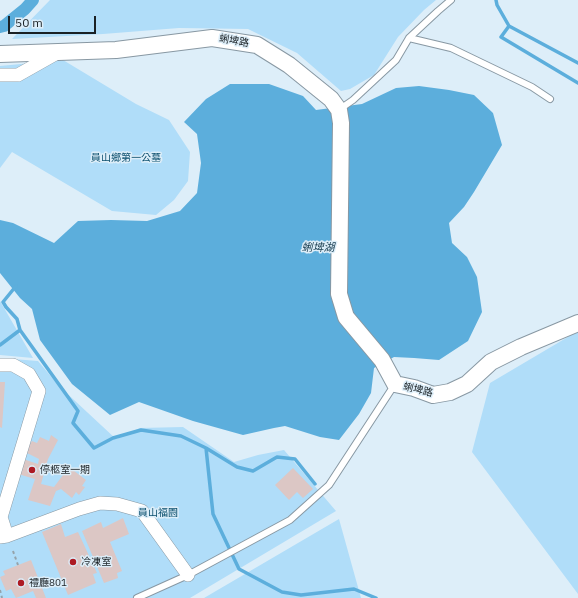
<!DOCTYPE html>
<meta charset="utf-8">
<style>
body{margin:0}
#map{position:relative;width:578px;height:598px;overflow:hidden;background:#ddeef9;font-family:"IBM Plex Sans",sans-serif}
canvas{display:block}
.scale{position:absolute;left:8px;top:16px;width:88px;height:18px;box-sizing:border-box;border:2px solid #1a2125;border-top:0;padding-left:5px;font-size:12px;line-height:14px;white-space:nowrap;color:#1a2125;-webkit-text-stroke:3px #ddeef9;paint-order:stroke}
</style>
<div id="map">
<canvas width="578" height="598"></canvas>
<div class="scale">50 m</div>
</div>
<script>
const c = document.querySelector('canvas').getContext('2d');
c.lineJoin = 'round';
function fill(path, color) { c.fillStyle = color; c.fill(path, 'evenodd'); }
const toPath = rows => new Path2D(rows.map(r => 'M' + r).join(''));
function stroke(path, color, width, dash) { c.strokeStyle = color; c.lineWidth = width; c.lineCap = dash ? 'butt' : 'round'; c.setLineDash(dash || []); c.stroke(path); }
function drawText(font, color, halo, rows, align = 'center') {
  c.font = font + ' "IBM Plex Sans","Noto Sans TC",sans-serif'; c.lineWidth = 3; c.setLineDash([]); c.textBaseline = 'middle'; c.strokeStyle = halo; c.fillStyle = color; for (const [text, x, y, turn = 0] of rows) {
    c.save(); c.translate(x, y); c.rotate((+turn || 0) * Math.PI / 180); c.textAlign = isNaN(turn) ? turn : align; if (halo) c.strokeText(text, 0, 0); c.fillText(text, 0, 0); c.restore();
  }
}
fill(toPath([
 [50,0,436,0,424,10,398,37,374,75,350,89,341,91,297,53,248,29,179,28,103,34,12,39],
 [63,60,136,104,169,120,190,152,188,181,174,200,156,215,112,211,12,152,0,168,0,66],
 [0,301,33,358,0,355],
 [578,331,578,594,472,452,490,383],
 [0,358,38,361,59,386,116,439,140,428,183,427,234,462,258,455,284,450,336,511,190,598,0,598],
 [339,519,361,598,204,598]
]), '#b0ddf9');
fill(toPath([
 [230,84,269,84,303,96,316,110,362,104,396,88,419,86,449,90,474,95,493,113,502,145,474,192,464,207,449,223,452,243,467,257,477,277,482,312,468,341,439,360,414,358,394,357,374,368,371,393,359,414,339,440,320,437,285,426,274,428,243,435,193,421,139,402,110,415,72,384,40,340,32,309,20,298,0,273,0,220,13,223,54,243,78,221,111,220,147,221,180,211,197,193,201,163,197,134,184,122,206,99]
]), '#5caedc');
stroke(toPath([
 [496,0,497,5,509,26,578,63],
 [509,26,501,37,578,83],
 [16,286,3,302,6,307,17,319,20,330,78,411,73,423,94,448,113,438,141,430,181,436,206,448,237,467,253,471,277,457,295,459,315,484],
 [0,345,20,330],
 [206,448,213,514,239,569,282,592,301,595,354,589,376,598]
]), '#5caedc', 3.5);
stroke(toPath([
 [0,27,4,26,25,9,33,0]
]), '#5caedc', 12);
fill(toPath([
 [0,382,5,382,2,428,0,427],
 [51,435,58,440,48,459,41,484,54,487,69,467,86,480,82,486,85,487,79,495,76,492,72,498,61,489,56,491,50,506,28,500,35,479,18,474,23,459,38,464,39,459,25,452,32,441,37,443,40,437,49,441],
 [293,468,313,489,303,498,297,492,289,500,275,485],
 [123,518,129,534,110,542,122,571,117,573,118,578,104,583,82,531,101,522,103,528],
 [61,524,65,537,78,532,97,573,93,574,96,583,68,595,42,532],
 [31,560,46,598,36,598,33,591,16,598,11,589,6,591,0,577,5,575,3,571]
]), '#dcc7c5');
const service = toPath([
 [409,38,451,48,532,87,550,99],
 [340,109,353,100,396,60,409,38,438,11,451,0],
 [137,598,188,575,290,520,329,485,395,384]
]);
const minor = toPath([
 [0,75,18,75,57,53],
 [0,365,13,365,29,374,39,391,1,517,7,536],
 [0,537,7,536,79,509,100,503,117,504,142,511,188,575]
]);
const tertiary = toPath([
 [0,54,116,50,212,38,257,45,289,65,331,99,339,110,341,123,339,294,346,317,382,360,395,384,414,388,433,395,450,392,467,384,491,362,521,347,578,323]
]);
stroke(service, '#8898a3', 8);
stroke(minor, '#8898a3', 14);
stroke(tertiary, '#8898a3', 18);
stroke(toPath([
 [13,551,18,565],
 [0,590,2,598]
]), '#95a3ab', 2, [3, 3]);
stroke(service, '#fff', 6);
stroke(minor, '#fff', 13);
stroke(tertiary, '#fff', 16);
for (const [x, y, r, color] of [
 [32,470,4,"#ad1a23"],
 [73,562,4,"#ad1a23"],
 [21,583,4,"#ad1a23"]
]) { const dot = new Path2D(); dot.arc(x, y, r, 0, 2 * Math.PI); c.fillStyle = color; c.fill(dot); stroke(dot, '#ddeef9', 1.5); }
drawText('10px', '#1a2125', '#ddeef9', [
 ["蜊埤路",234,41,10],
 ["蜊埤路",418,390,14]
]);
drawText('10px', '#094d6c', '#ddeef9', [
 ["員山鄉第一公墓",126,158],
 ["員山福園",158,513]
]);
drawText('10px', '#1a2125', '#ddeef9', [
 ["停柩室一期",40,470],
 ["冷凍室",81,562],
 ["禮廳801",29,583]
], 'left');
drawText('italic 11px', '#183c4f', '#ddeef9', [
 ["蜊埤湖",318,248]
]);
</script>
